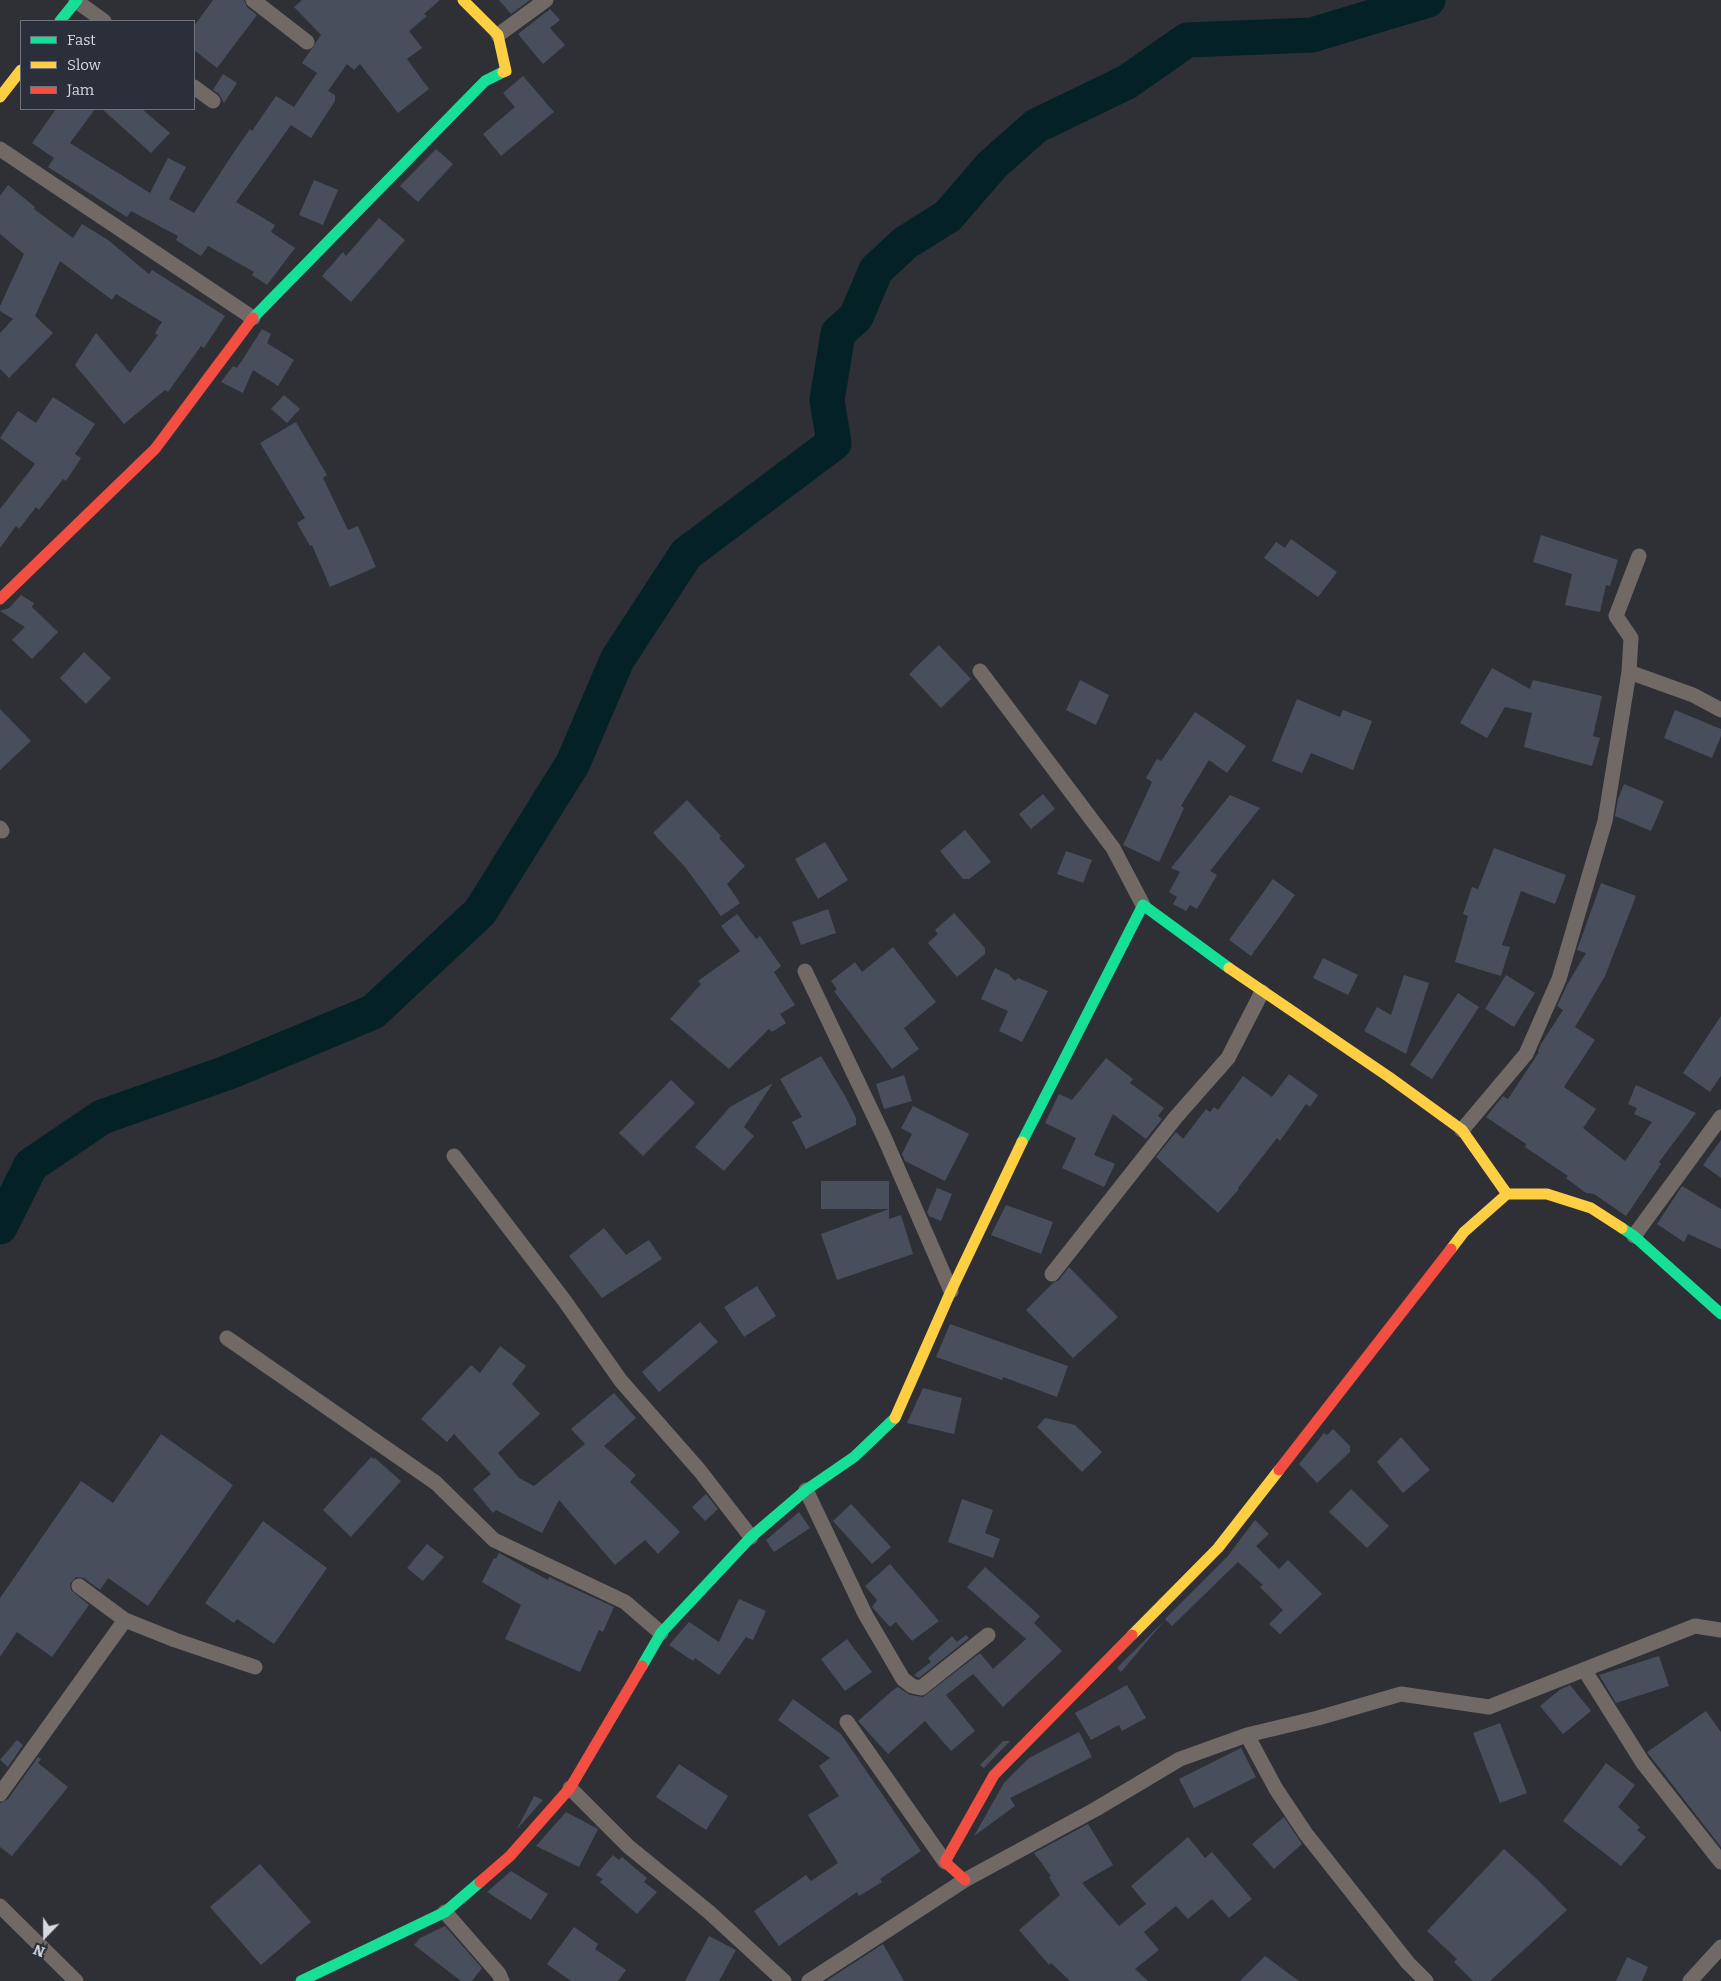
<!DOCTYPE html>
<style>
body{margin:0}
#map{position:relative;width:1721px;height:1981px;overflow:hidden;background:#2e3036;font-family:Bitter,serif}
canvas{display:block}
.legend{position:absolute;left:20px;top:20px;width:175px;height:90px;box-sizing:border-box;background:#2b2f3a;border:1px solid #6f737c;margin:0;padding:6px 9px;list-style:none;font-size:15px;color:#d6d9e0}
.legend li{display:flex;align-items:center;gap:10px;height:25px}
.legend b{width:25px;border:1px solid #6f737c}
.north{position:absolute;left:20px;top:1911px;width:50px;height:50px;-webkit-text-stroke:4px #2b2f3a;paint-order:stroke;rotate:202deg;font-size:14px;font-weight:700;line-height:20px;text-align:center;color:#d6d9e0}
.north::after{content:'';display:block;margin:auto;width:18px;height:22px;background:#d6d9e0;clip-path:polygon(50% 0,100% 100%,50% 72%,0 100%)}
</style>
<div id="map">
<canvas width="1721" height="1981"></canvas>
<ul class="legend">
<li><b style="height:6px;background:#16e098"></b>Fast</li>
<li><b style="height:6px;background:#ffcf43"></b>Slow</li>
<li><b style="height:6px;background:#f24e42"></b>Jam</li>
</ul>
<div class="north">N</div>
</div>
<script>
const c = document.querySelector('canvas').getContext('2d');
c.lineJoin = 'round';
const toPath = rows => new Path2D(rows.map(r => 'M' + r).join(''));
function stroke(path, color, width, dash) { c.strokeStyle = color; c.lineWidth = width; c.lineCap = dash ? 'butt' : 'round'; c.setLineDash(dash || []); c.stroke(path); }
function fill(path, color) { c.fillStyle = color; c.fill(path, 'evenodd'); }
stroke(toPath([
 [0,1227,31,1165,102,1117,229,1072,373,1012,480,912,573,763,617,660,686,554,834,443,827,400,838,333,856,317,876,270,905,243,948,216,992,165,1036,126,1127,82,1187,40,1312,35,1428,0]
]), '#042125', 35);
fill(toPath([
 [213,0,244,0,247,7,257,15,217,68,194,50,194,26],
 [302,0,440,0,424,14,427,16,409,31,422,48,407,59,429,89,398,113,360,64,354,70,347,64,328,91,335,95,335,101,311,138,291,125,236,202,275,225,271,232,295,248,267,285,252,275,254,272,208,246,201,256,176,240,178,236,131,211,127,217,48,167,54,158,32,143,56,109,95,109,70,143,150,193,168,158,186,167,169,199,194,213,234,152,250,129,252,131,276,96,294,107,317,73,302,63,321,35,294,7],
 [499,0,530,0,511,14],
 [550,9,560,20,550,28,565,45,543,64,518,34],
 [223,74,237,83,224,103,219,94,213,90],
 [523,76,554,112,501,156,483,134,515,107,503,93],
 [102,109,142,109,170,133,151,153],
 [436,149,453,164,418,202,400,186],
 [314,180,338,190,323,225,299,215],
 [8,185,35,207,34,209,73,238,82,224,108,240,149,274,152,270,225,316,204,348,201,346,168,392,165,390,124,424,75,365,96,333,130,373,158,335,155,333,162,322,116,294,112,300,60,261,35,316,53,333,9,378,0,369,0,333,13,319,0,311,0,306,24,254,0,234,0,196],
 [379,218,405,240,351,302,322,276,343,252,346,256],
 [262,329,271,334,267,343,294,360,278,386,253,370,243,393,221,382,233,366,237,368],
 [284,395,300,409,287,423,271,409],
 [53,397,95,424,75,454,81,458,66,481,63,479,39,510,36,507,19,529,16,526,0,548,0,509,35,464,0,438,18,411,36,423],
 [296,422,327,475,323,478,348,530,358,526,376,567,330,587,312,545,310,546,297,523,305,518,260,443],
 [1541,535,1618,560,1610,586,1606,585,1600,612,1565,605,1572,574,1533,562],
 [1291,539,1337,572,1318,597,1264,558,1276,542,1285,548],
 [21,595,34,603,32,607,58,632,32,659,12,640,25,627,0,611,9,608],
 [939,645,971,679,941,708,909,674],
 [84,652,111,678,86,704,60,678],
 [1492,668,1530,689,1533,680,1602,696,1593,736,1600,738,1592,766,1524,747,1532,713,1505,707,1487,738,1460,723],
 [1080,680,1109,695,1096,725,1066,710],
 [1297,699,1340,717,1343,710,1372,721,1353,770,1311,753,1302,773,1272,761],
 [0,709,31,741,0,770],
 [1675,710,1721,729,1721,736,1712,758,1664,738],
 [1195,712,1246,746,1227,773,1209,760,1181,806,1184,808,1159,862,1123,845,1152,782,1146,778,1157,759,1161,761],
 [1624,784,1664,801,1651,831,1615,816,1618,799],
 [1043,794,1055,809,1031,829,1019,814],
 [1230,795,1260,808,1210,871,1217,875,1197,909,1190,905,1186,911,1173,904,1177,897,1169,892,1180,872,1171,868],
 [687,800,721,836,719,838,745,866,727,884,740,903,721,916,685,867,653,833],
 [965,830,991,862,969,879,963,879,940,851],
 [825,842,848,880,818,899,795,859],
 [1494,848,1566,875,1555,904,1521,891,1502,945,1510,947,1501,976,1455,962,1468,916,1463,914,1472,887,1478,889],
 [1066,851,1092,860,1083,883,1057,874],
 [1273,879,1295,895,1251,956,1229,940],
 [1601,883,1636,896,1605,976,1575,1027,1595,1040,1564,1087,1596,1109,1583,1128,1625,1161,1652,1122,1634,1114,1637,1108,1628,1104,1636,1085,1696,1113,1659,1162,1661,1164,1626,1216,1594,1194,1586,1193,1566,1178,1568,1176,1525,1147,1526,1144,1486,1117,1503,1096,1508,1099,1539,1052,1538,1051,1541,1044,1563,1010,1557,1006,1568,983,1586,953,1577,950],
 [828,909,836,933,801,945,792,922],
 [954,913,985,948,985,954,957,977,928,943,938,934,935,930],
 [737,914,756,939,760,936,781,966,774,972,795,1005,780,1014,786,1023,772,1032,769,1029,729,1069,670,1019,701,984,698,981,740,951,721,926],
 [893,947,936,1002,904,1028,919,1049,892,1069,834,991,837,989,831,981,855,962,862,972],
 [1323,958,1358,975,1348,995,1313,978],
 [995,968,1008,974,1015,981,1018,978,1048,991,1022,1042,999,1031,1008,1011,981,999],
 [1404,975,1429,983,1406,1054,1364,1031,1377,1007,1391,1015],
 [1506,975,1535,993,1514,1027,1485,1009],
 [1458,993,1479,1007,1432,1079,1410,1065],
 [1721,1016,1721,1076,1710,1092,1683,1073],
 [821,1056,845,1096,856,1118,856,1125,806,1149,792,1122,802,1117,780,1079],
 [1106,1058,1133,1079,1130,1083,1164,1108,1158,1116,1162,1119,1146,1139,1113,1114,1094,1155,1115,1164,1104,1187,1062,1168,1076,1138,1045,1123,1059,1094,1072,1100],
 [1289,1074,1318,1095,1310,1107,1306,1104,1280,1141,1277,1138,1238,1188,1239,1189,1218,1213,1156,1157,1176,1132,1183,1139,1206,1109,1210,1112,1214,1107,1218,1110,1243,1076,1272,1097],
 [904,1075,912,1101,884,1109,876,1084],
 [671,1080,695,1103,643,1156,619,1133],
 [773,1083,744,1127,754,1136,724,1171,695,1147,730,1107],
 [913,1106,969,1134,945,1181,905,1161,902,1154,912,1134,901,1128],
 [1721,1140,1721,1178,1703,1165],
 [821,1181,889,1181,889,1219,901,1215,913,1254,837,1280,821,1234,889,1209,821,1209],
 [1682,1186,1721,1209,1721,1249,1688,1234,1684,1242,1657,1224],
 [937,1188,952,1194,941,1221,929,1216,927,1212],
 [1006,1205,1053,1222,1041,1254,991,1235],
 [604,1228,626,1255,649,1240,662,1259,602,1298,569,1256],
 [1069,1267,1118,1317,1073,1358,1026,1310,1053,1283,1059,1280],
 [757,1286,776,1316,744,1337,724,1307],
 [700,1322,718,1342,659,1392,642,1372],
 [950,1324,1068,1366,1057,1397,1003,1377,1002,1380,936,1357],
 [500,1346,526,1366,512,1384,540,1414,498,1453,519,1478,534,1486,585,1444,571,1429,614,1393,636,1418,604,1446,636,1475,630,1482,680,1532,658,1554,645,1540,615,1565,559,1500,542,1533,496,1510,493,1513,473,1489,491,1474,454,1434,447,1442,421,1419,471,1365,480,1373],
 [923,1388,962,1398,954,1434,907,1423],
 [1045,1418,1075,1425,1102,1452,1082,1472,1037,1427],
 [1333,1429,1350,1446,1350,1452,1317,1483,1299,1464,1324,1433,1327,1435],
 [161,1434,233,1485,148,1606,108,1578,100,1590,84,1578,76,1577,70,1584,71,1590,89,1605,52,1657,17,1632,0,1657,0,1598,81,1481,113,1503],
 [1401,1437,1430,1470,1403,1493,1377,1462],
 [371,1457,374,1459,375,1458,401,1481,351,1537,323,1510],
 [1351,1489,1389,1526,1367,1548,1329,1512],
 [706,1494,718,1509,705,1521,692,1507],
 [962,1499,993,1510,985,1533,1000,1539,993,1558,948,1542],
 [851,1504,891,1547,872,1564,833,1521],
 [799,1512,810,1528,774,1552,766,1540],
 [1255,1520,1269,1534,1256,1546,1279,1569,1288,1560,1322,1594,1280,1634,1269,1624,1283,1610,1260,1587,1263,1585,1238,1562,1172,1626,1165,1619,1227,1557],
 [263,1521,327,1568,274,1644,237,1619,234,1623,205,1603],
 [427,1544,444,1557,423,1581,407,1568],
 [499,1553,548,1580,549,1577,614,1607,603,1632,599,1630,580,1672,505,1639,521,1605,482,1582,494,1558,496,1559],
 [890,1564,939,1621,912,1641,896,1622,890,1627,872,1607,877,1600,865,1586],
 [985,1567,1040,1616,1034,1623,1062,1651,1003,1707,973,1674,946,1695,975,1731,951,1751,925,1721,888,1754,858,1721,892,1691,898,1687,910,1695,923,1697,980,1653,993,1669,1026,1639,967,1587],
 [739,1599,766,1611,753,1640,746,1637,719,1675,695,1658,693,1661,669,1645,689,1622,719,1642],
 [1165,1620,1121,1672,1117,1668],
 [966,1635,969,1638,919,1678,914,1675,931,1662,928,1658,952,1636,957,1642],
 [847,1639,872,1672,845,1691,821,1659],
 [1659,1656,1669,1686,1616,1703,1599,1675],
 [1127,1685,1146,1718,1122,1731,1119,1725,1091,1740,1075,1713],
 [1570,1685,1591,1711,1563,1734,1540,1706,1561,1689],
 [793,1699,841,1734,921,1851,880,1879,882,1882,859,1896,857,1892,779,1946,754,1911,806,1875,811,1881,838,1863,808,1815,839,1796,819,1766,830,1758,778,1720],
 [1706,1711,1721,1732,1721,1847,1647,1752],
 [1500,1723,1527,1793,1500,1803,1473,1733],
 [1079,1732,1092,1757,1010,1798,1015,1806,974,1836,1004,1783,1029,1758],
 [17,1740,23,1745,8,1767,0,1760],
 [1003,1741,1010,1741,984,1768,980,1765],
 [1241,1748,1256,1777,1194,1808,1179,1779],
 [38,1757,41,1759,38,1763,68,1787,12,1856,0,1847,0,1803,8,1799],
 [1606,1763,1635,1785,1618,1807,1640,1827,1637,1830,1646,1837,1621,1866,1563,1821],
 [679,1764,728,1796,706,1830,656,1797],
 [534,1796,543,1800,517,1829],
 [566,1812,598,1829,579,1867,536,1846],
 [1284,1817,1302,1844,1274,1869,1252,1844],
 [1088,1824,1113,1865,1082,1883,1119,1926,1146,1904,1131,1886,1188,1837,1205,1858,1212,1852,1252,1899,1229,1918,1212,1899,1188,1919,1176,1906,1144,1932,1159,1950,1135,1969,1148,1981,1070,1981,1051,1963,1049,1965,1019,1930,1060,1895,1049,1877,1051,1876,1034,1853],
 [1504,1849,1540,1882,1567,1910,1490,1981,1473,1981,1454,1962,1457,1959,1427,1931],
 [613,1855,619,1860,622,1857,647,1878,644,1882,657,1892,637,1914,600,1882,603,1879,596,1875],
 [260,1864,311,1922,261,1965,210,1907],
 [511,1871,548,1894,531,1920,487,1892],
 [445,1926,482,1968,472,1981,461,1981,414,1945,420,1938],
 [574,1927,598,1944,595,1949,626,1970,618,1981,571,1981,547,1964],
 [709,1936,736,1950,719,1981,685,1981],
 [883,1944,904,1981,826,1981],
 [1265,1956,1299,1981,1240,1981],
 [1627,1957,1648,1967,1642,1981,1616,1981]
]), '#494e5c');
stroke(toPath([
 [253,0,307,42],
 [76,1,104,21],
 [498,35,546,0],
 [194,87,213,101],
 [0,149,253,318],
 [980,671,1113,848,1143,905],
 [1629,672,1693,695,1721,710],
 [0,828,2,831],
 [805,971,884,1137,951,1291],
 [1462,1130,1526,1054,1559,979,1605,821,1629,672,1631,638,1616,616,1639,556],
 [454,1156,564,1300,621,1381,700,1471,751,1537],
 [1634,1236,1721,1117],
 [1052,1274,1176,1117,1228,1058,1262,992],
 [227,1338,436,1483,494,1540,625,1602,661,1633],
 [806,1490,865,1614,903,1679,912,1686,921,1688,988,1635],
 [79,1586,125,1620,175,1640,255,1667],
 [1585,1671,1643,1763,1721,1862],
 [847,1722,945,1862],
 [1247,1735,1276,1789,1306,1834,1408,1963,1426,1981],
 [570,1788,629,1847,709,1912,784,1981],
 [0,1794,125,1620],
 [0,1906,76,1981],
 [445,1912,499,1974,502,1981],
 [809,1981,965,1880,1096,1809,1180,1759,1247,1735,1318,1718,1401,1694,1489,1707,1695,1626,1721,1630],
 [1690,1981,1721,1947]
]), '#716966', 15);
stroke(toPath([
 [60,21,77,0],
 [253,318,485,81,503,72],
 [1022,1142,1143,905,1229,968],
 [1622,1228,1634,1236,1721,1314],
 [642,1666,661,1633,751,1537,806,1490,854,1457,895,1418],
 [301,1981,445,1912,480,1882]
]), '#16e098', 11);
stroke(toPath([
 [463,0,498,35,506,71,503,72],
 [0,97,21,70],
 [1229,968,1389,1077,1462,1130,1507,1194],
 [1451,1249,1464,1232,1507,1194,1547,1194,1591,1208,1622,1228],
 [895,1418,951,1291,1022,1142],
 [1132,1635,1218,1548,1279,1470]
]), '#ffcf43', 11);
stroke(toPath([
 [0,599,155,449,253,318],
 [1279,1470,1451,1249],
 [965,1880,945,1862,994,1775,1132,1635],
 [480,1882,510,1856,570,1788,642,1666]
]), '#f24e42', 11);
</script>
